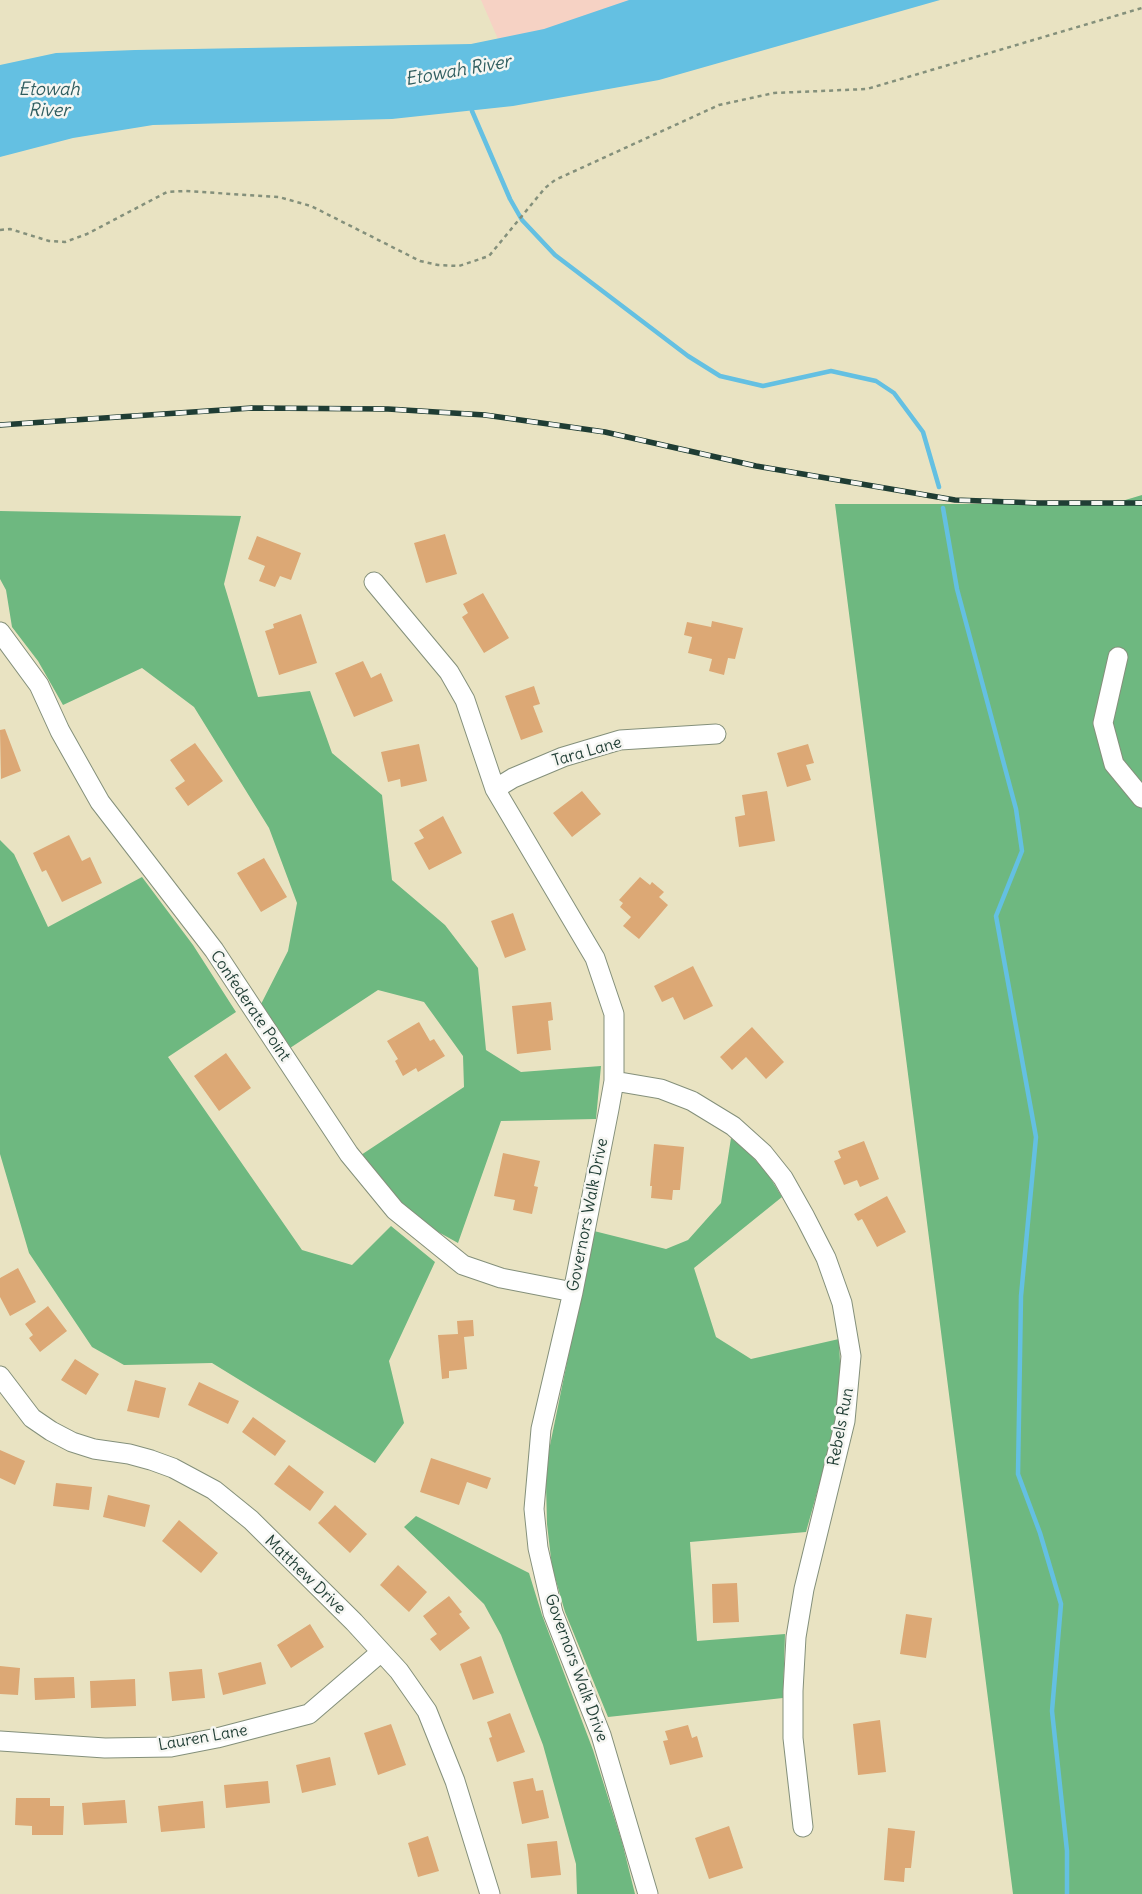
<!DOCTYPE html>
<style>
body{margin:0}
canvas{display:block;background:#e9e3c2}
</style>
<canvas width="1142" height="1894"></canvas>
<script>
const c = document.querySelector('canvas').getContext('2d');
c.lineJoin = 'round';
function fill(path, color) { c.fillStyle = color; c.fill(path, 'evenodd'); }
const toPath = rows => new Path2D(rows.map(r => 'M' + r).join(''));
function stroke(path, color, width, dash) { c.strokeStyle = color; c.lineWidth = width; c.lineCap = dash ? 'butt' : 'round'; c.setLineDash(dash || []); c.stroke(path); }
function drawText(font, color, halo, rows, align = 'center') {
  c.font = font + ' Delius,sans-serif'; c.lineWidth = 5; c.setLineDash([]); c.textBaseline = 'middle'; c.strokeStyle = halo; c.fillStyle = color; for (const [text, x, y, turn = 0] of rows) {
    c.save(); c.translate(x, y); c.rotate((+turn || 0) * Math.PI / 180); c.textAlign = isNaN(turn) ? turn : align; if (halo) c.strokeText(text, 0, 0); c.fillText(text, 0, 0); c.restore();
  }
}
fill(toPath([
 [481,0,694,0,505,55]
]), '#f6d2c4');
fill(toPath([
 [1142,495,1142,1894,1013,1894,835,504,1112,504],
 [0,511,241,516,224,584,258,697,310,691,332,753,382,795,392,880,445,925,478,968,486,1050,521,1072,601,1066,596,1119,501,1121,458,1243,424,1224,397,1202,361,1155,464,1087,463,1056,424,1002,378,990,287,1050,258,1010,288,951,297,903,269,828,194,707,142,668,63,705,38,661,12,627,6,590,0,579],
 [0,840,14,854,48,927,142,877,193,945,236,1012,168,1057,302,1250,352,1265,391,1226,435,1262,389,1361,404,1423,375,1463,212,1363,124,1365,92,1347,29,1253,0,1154],
 [731,1138,750,1154,768,1174,782,1197,694,1268,716,1337,751,1359,839,1339,841,1387,833,1435,806,1532,690,1542,697,1641,785,1634,783,1698,608,1717,565,1612,552,1567,547,1524,546,1484,549,1450,594,1231,666,1249,688,1240,721,1203],
 [416,1516,529,1573,542,1615,593,1750,622,1842,635,1894,577,1894,576,1864,543,1745,501,1635,484,1604,404,1527]
]), '#6eb880');
fill(toPath([
 [629,0,940,0,659,80,513,106,392,119,153,125,73,138,0,157,0,65,56,53,135,50,471,44,544,29]
]), '#64c0e2');
stroke(toPath([
 [472,111,510,199,522,220,555,255,688,356,720,376,763,386,831,371,876,381,894,393,923,432,939,487],
 [943,508,957,589,1016,809,1022,851,996,916,1036,1137,1021,1296,1018,1474,1040,1533,1061,1604,1052,1711,1067,1851,1067,1894]
]), '#64c0e2', 4.5);
fill(toPath([
 [445,534,457,574,426,583,414,543],
 [257,536,301,553,291,580,280,576,275,587,259,581,265,566,248,559],
 [483,593,509,638,484,653,462,617,468,613,463,604],
 [301,614,317,663,279,675,265,631,274,628,273,624],
 [712,621,743,628,735,659,728,658,724,675,709,671,712,659,688,653,692,637,684,635,687,622,711,627],
 [363,661,371,678,381,673,393,701,354,717,335,673],
 [534,686,540,704,533,706,543,732,521,740,505,696],
 [5,729,21,771,1,779,0,730],
 [195,743,223,781,188,806,175,788,185,781,170,760],
 [419,744,427,781,401,787,400,779,388,782,381,752],
 [808,744,814,763,806,765,811,780,787,787,777,753],
 [582,791,601,814,572,837,553,813],
 [767,791,775,841,739,847,735,817,745,815,742,795],
 [443,816,462,853,429,870,414,843,424,838,419,830],
 [69,835,82,861,90,857,102,883,62,902,46,870,42,872,33,853],
 [264,858,287,897,261,912,237,873],
 [640,877,650,885,652,882,664,892,659,897,668,905,639,939,623,926,631,917,620,907,623,903,619,900],
 [513,913,526,950,505,958,491,921],
 [693,966,713,1006,684,1020,673,997,662,1002,654,986],
 [551,1002,553,1020,548,1021,551,1050,517,1054,512,1006],
 [419,1022,430,1041,434,1039,445,1056,418,1072,416,1068,403,1076,395,1061,398,1059,387,1041],
 [752,1027,784,1062,766,1079,746,1057,732,1070,720,1057],
 [226,1053,251,1088,219,1111,194,1076],
 [864,1141,879,1179,860,1187,857,1180,844,1185,834,1161,841,1158,838,1151],
 [654,1144,684,1147,680,1190,673,1190,672,1200,651,1198,652,1186,650,1186],
 [503,1153,540,1161,534,1186,538,1187,532,1214,513,1210,515,1200,494,1196],
 [887,1196,906,1232,877,1247,862,1219,858,1221,854,1214],
 [18,1268,36,1302,10,1316,0,1297,0,1278],
 [48,1306,67,1331,40,1352,29,1338,33,1335,25,1324],
 [473,1320,474,1336,464,1337,467,1369,449,1371,449,1378,442,1379,438,1335,458,1334,457,1321],
 [75,1359,99,1374,86,1395,61,1380],
 [135,1380,166,1388,159,1418,127,1411],
 [199,1382,239,1401,228,1424,188,1405],
 [253,1417,286,1441,275,1456,242,1432],
 [0,1450,25,1461,15,1485,0,1478],
 [431,1458,491,1478,487,1489,467,1482,459,1505,420,1492],
 [289,1465,324,1492,310,1511,274,1484],
 [56,1483,92,1487,89,1510,53,1506],
 [108,1495,150,1505,145,1527,103,1517],
 [335,1505,367,1534,350,1553,318,1523],
 [179,1520,218,1553,201,1573,162,1541],
 [398,1565,427,1592,409,1612,380,1585],
 [737,1583,739,1622,713,1623,712,1584],
 [449,1596,462,1612,459,1614,470,1628,440,1651,430,1639,437,1634,423,1616],
 [906,1614,932,1618,926,1658,900,1654],
 [310,1624,324,1647,291,1668,277,1645],
 [481,1656,494,1693,473,1700,460,1664],
 [261,1662,266,1684,223,1695,218,1673],
 [0,1666,20,1668,18,1695,0,1694],
 [202,1669,205,1698,172,1701,169,1672],
 [74,1677,75,1698,35,1700,34,1678],
 [135,1679,136,1706,91,1708,90,1681],
 [510,1713,525,1752,497,1762,489,1738,492,1737,487,1722],
 [880,1720,886,1772,858,1775,853,1724],
 [391,1724,406,1765,378,1775,364,1733],
 [688,1725,692,1738,697,1736,703,1757,670,1765,663,1741,668,1740,665,1731],
 [330,1757,336,1785,302,1793,296,1765],
 [533,1778,536,1791,543,1790,549,1818,522,1824,513,1782],
 [268,1781,270,1803,226,1808,224,1785],
 [16,1798,50,1798,50,1806,64,1806,63,1835,32,1835,32,1826,15,1825],
 [125,1800,127,1823,84,1825,82,1803],
 [203,1801,205,1828,161,1832,158,1806],
 [729,1826,743,1868,709,1879,695,1838],
 [888,1828,915,1831,911,1868,905,1868,904,1882,884,1880],
 [428,1836,439,1871,418,1877,408,1843],
 [557,1841,561,1875,531,1878,527,1844]
]), '#dca875');
const minor = toPath([
 [374,582,449,672,465,700,495,789,595,958,614,1014,614,1081,609,1109,573,1292,541,1429,534,1509,538,1548,553,1613,601,1735,648,1894],
 [0,632,39,685,60,731,100,802,214,950,349,1154,395,1210,463,1265,501,1278,573,1292],
 [1118,657,1103,723,1114,764,1142,798],
 [495,789,513,778,563,757,620,740,716,734],
 [614,1081,661,1089,692,1101,733,1126,763,1153,783,1178,805,1217,826,1258,842,1303,851,1356,845,1421,804,1589,796,1637,793,1691,793,1738,803,1827],
 [0,1376,32,1418,51,1431,72,1442,94,1449,129,1454,151,1460,173,1468,214,1490,251,1520,354,1622,399,1671,427,1711,455,1781,490,1894],
 [0,1741,105,1748,171,1747,217,1738,309,1714,381,1652]
]);
stroke(minor, '#84907b', 21);
stroke(toPath([
 [0,230,10,229,49,241,65,242,87,234,167,192,185,191,279,197,311,206,420,261,438,265,459,266,489,256,545,188,555,180,719,105,774,93,867,89,1142,8]
]), '#84907b', 2.5, [4, 4]);
stroke(minor, '#fff', 19);
const rail = toPath([
 [0,425,252,408,388,409,485,415,605,432,756,466,955,500,1039,503,1142,503]
]);
stroke(rail, '#1f3d34', 5.5);
stroke(rail, '#f6f6f2', 4, [11]);
drawText('16px', '#1f3d34', '#f6f6f2', [
 ["Tara Lane",587,752,-16],
 ["Confederate Point",250,1006,56],
 ["Governors Walk Drive",588,1215,-79],
 ["Rebels Run",841,1427,-79],
 ["Matthew Drive",305,1575,44],
 ["Governors Walk Drive",576,1668,70],
 ["Lauren Lane",203,1738,-10]
]);
drawText('italic 18px', '#305e60', '#f6f6f2', [
 ["Etowah River",458,71,-10],
 ["Etowah",49,90],
 ["River",49,111]
]);
</script>
